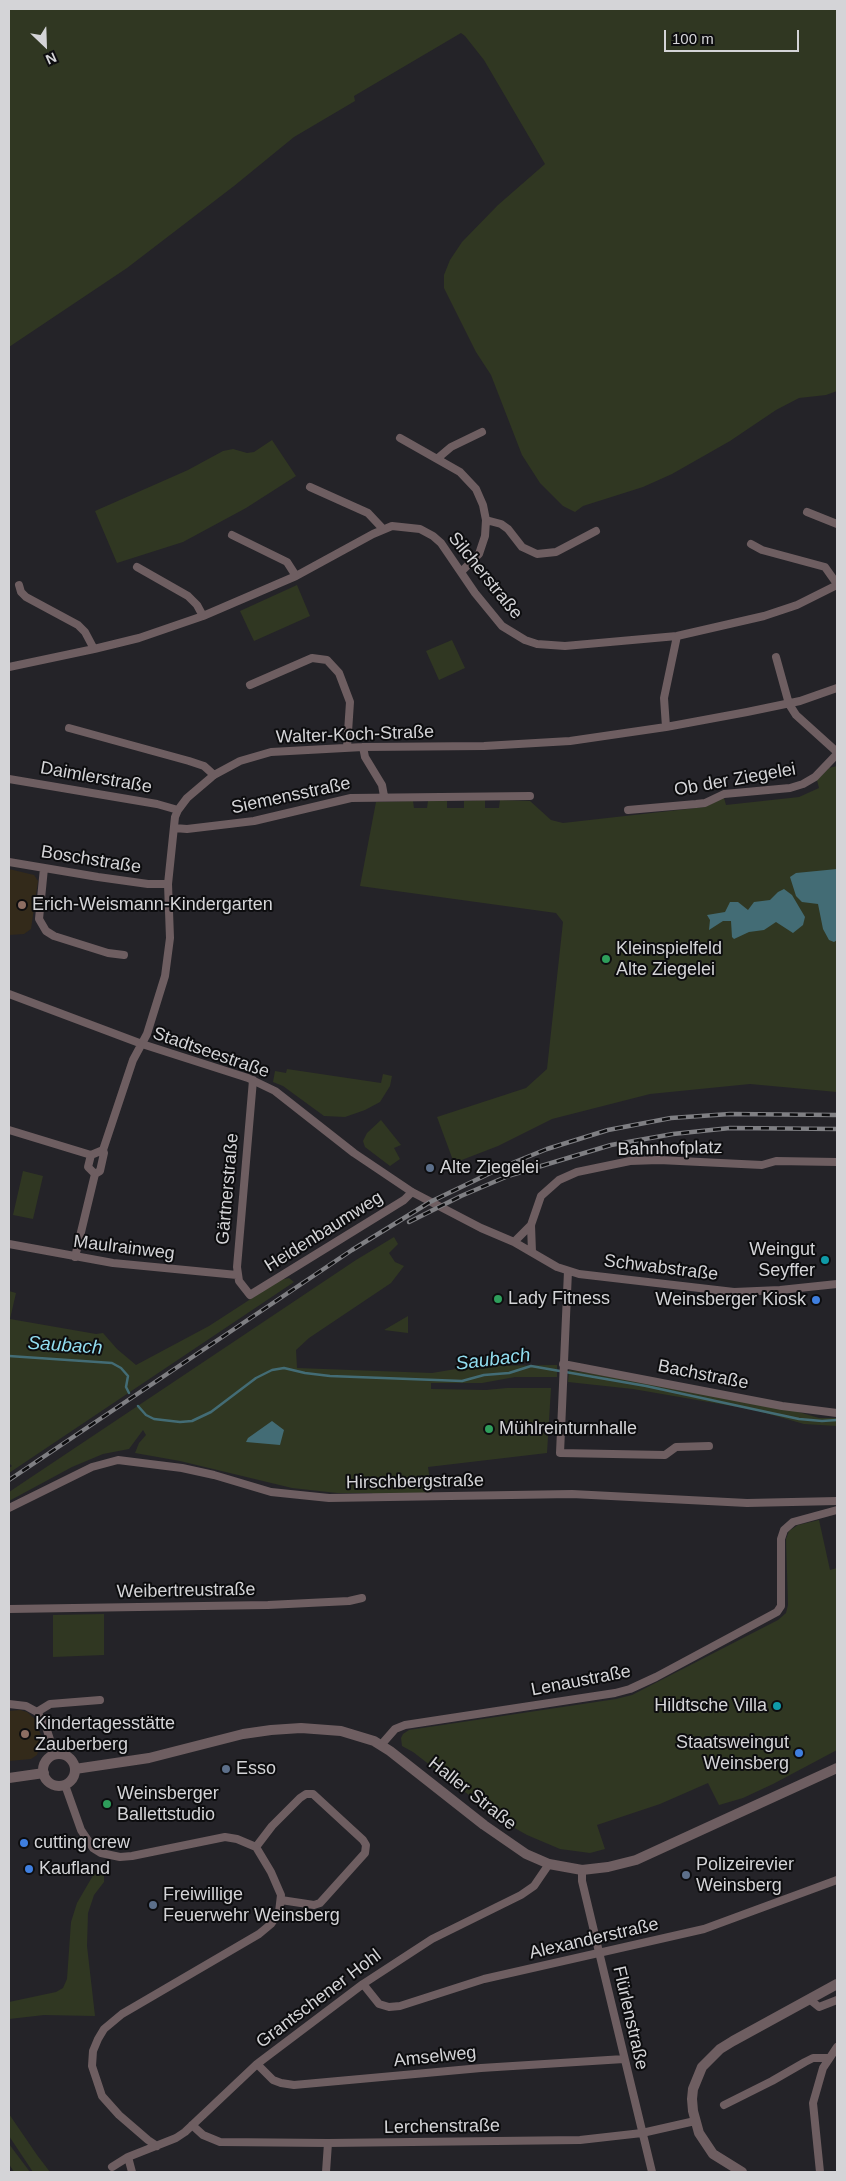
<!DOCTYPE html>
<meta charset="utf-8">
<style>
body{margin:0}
#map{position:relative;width:846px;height:2181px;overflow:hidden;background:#242328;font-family:Arial,sans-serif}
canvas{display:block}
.frame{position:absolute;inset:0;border:10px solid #d4d4d7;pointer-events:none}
.north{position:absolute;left:20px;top:20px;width:50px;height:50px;-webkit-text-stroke:4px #0d0d0f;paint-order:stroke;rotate:156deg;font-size:14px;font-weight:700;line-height:20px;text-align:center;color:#d4d4d7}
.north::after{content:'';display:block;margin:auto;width:18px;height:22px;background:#d4d4d7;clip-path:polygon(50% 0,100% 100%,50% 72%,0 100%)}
.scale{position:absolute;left:664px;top:30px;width:135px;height:22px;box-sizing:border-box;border:2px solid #d4d4d7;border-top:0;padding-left:6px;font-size:15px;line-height:18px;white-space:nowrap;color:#d4d4d7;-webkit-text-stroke:4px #0d0d0f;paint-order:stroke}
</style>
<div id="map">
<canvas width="846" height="2181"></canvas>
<div class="frame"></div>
<div class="north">N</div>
<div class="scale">100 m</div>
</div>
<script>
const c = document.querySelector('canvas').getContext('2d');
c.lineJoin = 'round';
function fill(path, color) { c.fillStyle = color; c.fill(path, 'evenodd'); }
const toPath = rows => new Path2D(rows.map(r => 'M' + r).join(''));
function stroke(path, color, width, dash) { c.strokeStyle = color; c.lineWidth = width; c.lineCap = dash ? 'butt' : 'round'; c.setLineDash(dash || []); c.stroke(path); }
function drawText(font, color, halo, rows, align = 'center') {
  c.font = font + ' Arial,sans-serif'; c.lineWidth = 4; c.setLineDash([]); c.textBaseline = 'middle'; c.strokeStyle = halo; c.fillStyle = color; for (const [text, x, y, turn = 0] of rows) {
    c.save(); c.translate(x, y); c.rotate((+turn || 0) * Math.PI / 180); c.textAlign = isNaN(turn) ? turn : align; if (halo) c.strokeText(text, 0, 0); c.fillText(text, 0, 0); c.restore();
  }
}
fill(toPath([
 [9,869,34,875,38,881,31,929,24,934,9,935],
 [20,1710,27,1712,35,1719,43,1741,41,1742,37,1755,31,1759,9,1761,9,1711]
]), '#332a1a');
fill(toPath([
 [9,9,837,9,837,391,826,395,799,398,776,410,730,441,672,474,643,487,583,506,575,512,563,506,540,483,522,455,491,375,476,352,444,288,444,275,450,260,462,242,498,205,545,164,484,60,465,36,461,33,354,96,355,101,294,137,234,186,127,268,9,347],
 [272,440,296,476,246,508,183,542,117,563,95,511,188,470,223,451,233,449,247,453,254,452],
 [297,585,310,616,254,641,240,611],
 [452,640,465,668,439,680,426,651],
 [837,766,837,1092,750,1084,650,1094,552,1119,498,1146,454,1163,437,1117,526,1088,547,1069,563,922,556,913,360,886,376,802,413,801,414,808,427,808,428,801,447,801,447,808,464,808,464,801,485,800,485,808,499,808,500,800,530,801,551,820,563,823,705,807,724,798,726,805,799,797,819,788,817,780,829,768],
 [287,1069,381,1083,383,1074,392,1076,390,1086,380,1102,365,1110,345,1117,324,1116,283,1086,273,1082,275,1071,286,1073],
 [381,1120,401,1145,394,1148,400,1159,390,1166,365,1147,363,1141,367,1133],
 [23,1171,43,1176,33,1219,13,1215],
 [394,1237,398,1244,389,1253,395,1262,404,1266,391,1283,309,1338,296,1350,297,1368,432,1373,474,1366,557,1365,557,1377,515,1377,482,1383,431,1383,431,1389,486,1390,507,1388,551,1388,547,1453,428,1467,432,1495,373,1495,372,1493,337,1493,292,1488,180,1461,135,1453,139,1443,146,1435,143,1430,129,1449,103,1454,72,1467,9,1501,9,1492,356,1260],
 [289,1278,294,1282,9,1473,9,1468,12,1466,9,1463,9,1291,16,1293,10,1319,96,1334,103,1333,117,1349,136,1365,209,1326,280,1280],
 [408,1316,408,1333,384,1330],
 [569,1370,604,1375,795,1411,819,1418,837,1418,837,1426,804,1424,755,1410,633,1389,568,1382],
 [819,1520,830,1570,837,1568,837,1750,773,1784,743,1798,719,1805,708,1783,660,1804,597,1825,605,1849,590,1853,560,1849,527,1835,504,1822,413,1752,402,1746,401,1738,403,1734,409,1730,616,1699,632,1695,778,1620,786,1613,788,1605,786,1539,789,1531,798,1525],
 [104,1614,104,1655,53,1657,53,1615],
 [104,1866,104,1882,94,1895,88,1913,87,1946,95,2016,44,2015,9,2019,9,2002,56,1992,63,1988,67,1979,71,1922,77,1903,95,1872],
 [9,2114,37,2155,50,2172,33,2172,9,2136],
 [9,2144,30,2172,14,2172,9,2164]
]), '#303722');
fill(toPath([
 [837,869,837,940,834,942,829,940,823,929,818,904,802,902,796,896,790,877,796,873],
 [784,889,792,895,805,917,803,925,793,933,776,922,764,930,749,932,734,939,732,937,731,921,723,921,709,930,710,920,707,915,725,912,730,902,738,902,748,910,754,902,770,900,778,892],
 [272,1421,284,1430,280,1445,246,1442,248,1438]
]), '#436c75');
stroke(toPath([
 [9,1356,112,1363,121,1368,128,1376,126,1387,129,1393],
 [138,1406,146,1415,154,1419,180,1422,192,1421,211,1412,256,1378,272,1370,284,1368,305,1373,330,1376,462,1381,484,1375,509,1373,531,1366,646,1386,799,1419,822,1421,837,1420]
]), '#436c75', 2.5);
stroke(toPath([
 [400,438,460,472,476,489,483,505,486,520,485,536,479,554,461,572],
 [438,458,451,447,482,432],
 [310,487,368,513,383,529],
 [807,512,837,524],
 [486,520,501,524,508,529,522,547,537,554,556,552,596,531],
 [232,535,287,562,296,576],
 [751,544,762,550,825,567,837,584],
 [137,567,188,596,197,605,203,616],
 [19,585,21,592,26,597,78,625,85,632,94,649],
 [776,657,789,704,796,715,837,752],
 [9,667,94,649,139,638,203,616,296,576,373,534,392,526,420,529,433,536,441,543,475,593,502,626,525,640,537,644,565,646,677,636,764,616,797,605,837,585],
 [250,685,312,658,327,660,339,673,350,702,347,747],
 [666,727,664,698,677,636],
 [69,728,189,761,204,766,214,775],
 [363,747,365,757,382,785,384,796],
 [9,779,157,804,178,810],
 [628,810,696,804,705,803,724,794,790,788,803,784,815,777,837,754],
 [174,828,187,829,254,821,351,798,530,796],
 [9,862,98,877,148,884,168,884],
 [44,868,39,919,46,931,54,936,108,953,124,955],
 [9,994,142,1044,248,1078,275,1091,354,1153,412,1192,481,1228,514,1242,557,1267,579,1274,734,1292,780,1290,837,1284],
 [253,1080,237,1267,239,1281,250,1295,404,1200,412,1192],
 [9,1130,91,1155],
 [103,1150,133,1060,147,1034,165,976,170,938,168,884,175,817,178,810,187,798,214,775,240,761,271,752,363,747,484,746,570,741,666,727,747,712,800,701,837,688],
 [103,1150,104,1153,100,1171,95,1174,88,1167,91,1155,103,1150],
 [514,1242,531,1225],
 [9,1244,113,1263,237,1275],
 [532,1252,531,1225,541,1196,559,1180,577,1172,630,1161,659,1160,762,1165,776,1161,837,1162],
 [75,1257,95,1174],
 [568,1271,560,1453,665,1455,676,1447,709,1446],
 [563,1364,782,1406,837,1413],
 [9,1508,92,1467,118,1460,182,1468,214,1475,271,1492,329,1498,572,1494,747,1503,837,1501],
 [9,1609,268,1605,349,1601,362,1598],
 [9,1704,26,1706,37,1712,45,1724,55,1755],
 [37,1712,50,1704,100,1700],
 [381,1745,395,1729,405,1725,615,1693,630,1689,656,1677,777,1612,781,1606,781,1539,784,1530,793,1522,837,1510],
 [65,1785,81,1830,93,1848,101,1853,120,1857,132,1856,225,1837,237,1839,256,1847,271,1872,281,1895,279,1912,271,1924,259,1934,122,2014,104,2029,98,2039,93,2051,92,2066,102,2096,119,2115,148,2140,157,2146],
 [256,1847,272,1826,300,1798,306,1794,313,1794,363,1840,366,1845,365,1853,320,1903,314,1905,281,1900],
 [582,1870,582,1881,599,1952,652,2172],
 [363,1984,379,2004,389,2007,400,2006,484,1979,704,1929,837,1880],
 [809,1999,819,2007,837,2000],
 [257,2064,273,2080,281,2083,294,2085,481,2068,624,2059],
 [724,2105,772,2081,805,2062,813,2058,829,2058],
 [192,2125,203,2135,220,2142,328,2143,580,2140,642,2133,695,2121],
 [128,2157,132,2172],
 [112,2167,128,2157,176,2138,185,2132,257,2064,363,1984,432,1939,521,1895,534,1886,549,1864],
 [326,2172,328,2143],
 [820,2172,813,2103,823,2068,837,2047]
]), '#6e5e61', 8);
stroke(toPath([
 '43 1770a16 16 0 1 1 32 0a16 16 0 1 1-32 0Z',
 [75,1769,149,1758,243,1734,271,1730,301,1728,341,1731,374,1741,390,1751,484,1825,526,1854,549,1864,582,1870,608,1867,636,1860,837,1768],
 [9,1778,44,1773],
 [742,2172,713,2154,699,2133,693,2111,692,2099,693,2089,702,2067,720,2049,733,2041,837,1984]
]), '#6e5e61', 10);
const rail = toPath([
 [409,1222,461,1196,508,1176,611,1145,673,1134,730,1128,837,1129],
 [9,1480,352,1250,430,1202,505,1166,547,1149,608,1130,671,1118,730,1114,837,1115]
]);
stroke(rail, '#7f7f83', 4.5);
stroke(rail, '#0d0d0f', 2.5, [8]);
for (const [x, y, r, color] of [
 [22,905,5,"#8d6e63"],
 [606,959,5,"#2e9e5b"],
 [430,1168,5,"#5c6f8a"],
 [825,1260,5,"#0f9aa8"],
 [498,1299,5,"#2e9e5b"],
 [816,1300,5,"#3f7fe0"],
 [489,1429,5,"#2e9e5b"],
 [777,1706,5,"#0f9aa8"],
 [25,1734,5,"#8d6e63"],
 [799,1753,5,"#3f7fe0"],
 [226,1769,5,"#5c6f8a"],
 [107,1804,5,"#2e9e5b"],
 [24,1843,5,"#3f7fe0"],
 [29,1869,5,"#3f7fe0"],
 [686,1875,5,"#5c6f8a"],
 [153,1905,5,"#5c6f8a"]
]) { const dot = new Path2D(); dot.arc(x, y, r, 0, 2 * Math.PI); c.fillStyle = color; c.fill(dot); stroke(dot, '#0d0d0f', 2); }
drawText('18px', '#d4d4d7', '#0d0d0f', [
 ["Silcherstraße",485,576,51],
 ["Walter-Koch-Straße",355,735,-2],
 ["Daimlerstraße",96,778,10],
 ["Ob der Ziegelei",735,780,-10],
 ["Siemensstraße",291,796,-12],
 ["Boschstraße",91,860,9],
 ["Stadtseestraße",211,1053,19],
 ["Bahnhofplatz",670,1149,-1],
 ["Gärtnerstraße",228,1189,-85],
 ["Heidenbaumweg",324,1232,-32],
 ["Maulrainweg",124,1248,7],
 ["Schwabstraße",661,1268,7],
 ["Bachstraße",703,1375,11],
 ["Hirschbergstraße",415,1482,-1],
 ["Weibertreustraße",186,1591,-1],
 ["Lenaustraße",581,1681,-11],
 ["Haller Straße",472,1794,38],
 ["Alexanderstraße",594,1939,-13],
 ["Grantschener Hohl",319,1999,-37],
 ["Flürlenstraße",630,2018,77],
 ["Amselweg",435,2057,-6],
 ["Lerchenstraße",442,2127,-1]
]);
drawText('18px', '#d4d4d7', '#0d0d0f', [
 ["Erich-Weismann-Kindergarten",32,905],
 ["Kleinspielfeld",616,949],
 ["Alte Ziegelei",616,970],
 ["Alte Ziegelei",440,1168],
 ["Weingut",815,1250,"right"],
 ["Seyffer",815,1271,"right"],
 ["Lady Fitness",508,1299],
 ["Weinsberger Kiosk",806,1300,"right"],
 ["Mühlreinturnhalle",499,1429],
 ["Hildtsche Villa",767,1706,"right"],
 ["Kindertagesstätte",35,1724],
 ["Zauberberg",35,1745],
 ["Staatsweingut",789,1743,"right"],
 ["Weinsberg",789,1764,"right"],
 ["Esso",236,1769],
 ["Weinsberger",117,1794],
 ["Ballettstudio",117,1815],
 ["cutting crew",34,1843],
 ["Polizeirevier",696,1865],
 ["Weinsberg",696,1886],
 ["Kaufland",39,1869],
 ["Freiwillige",163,1895],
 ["Feuerwehr Weinsberg",163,1916]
], 'left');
drawText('italic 19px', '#91dcee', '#0d0d0f', [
 ["Saubach",65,1346,4],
 ["Saubach",493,1360,-7]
]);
</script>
